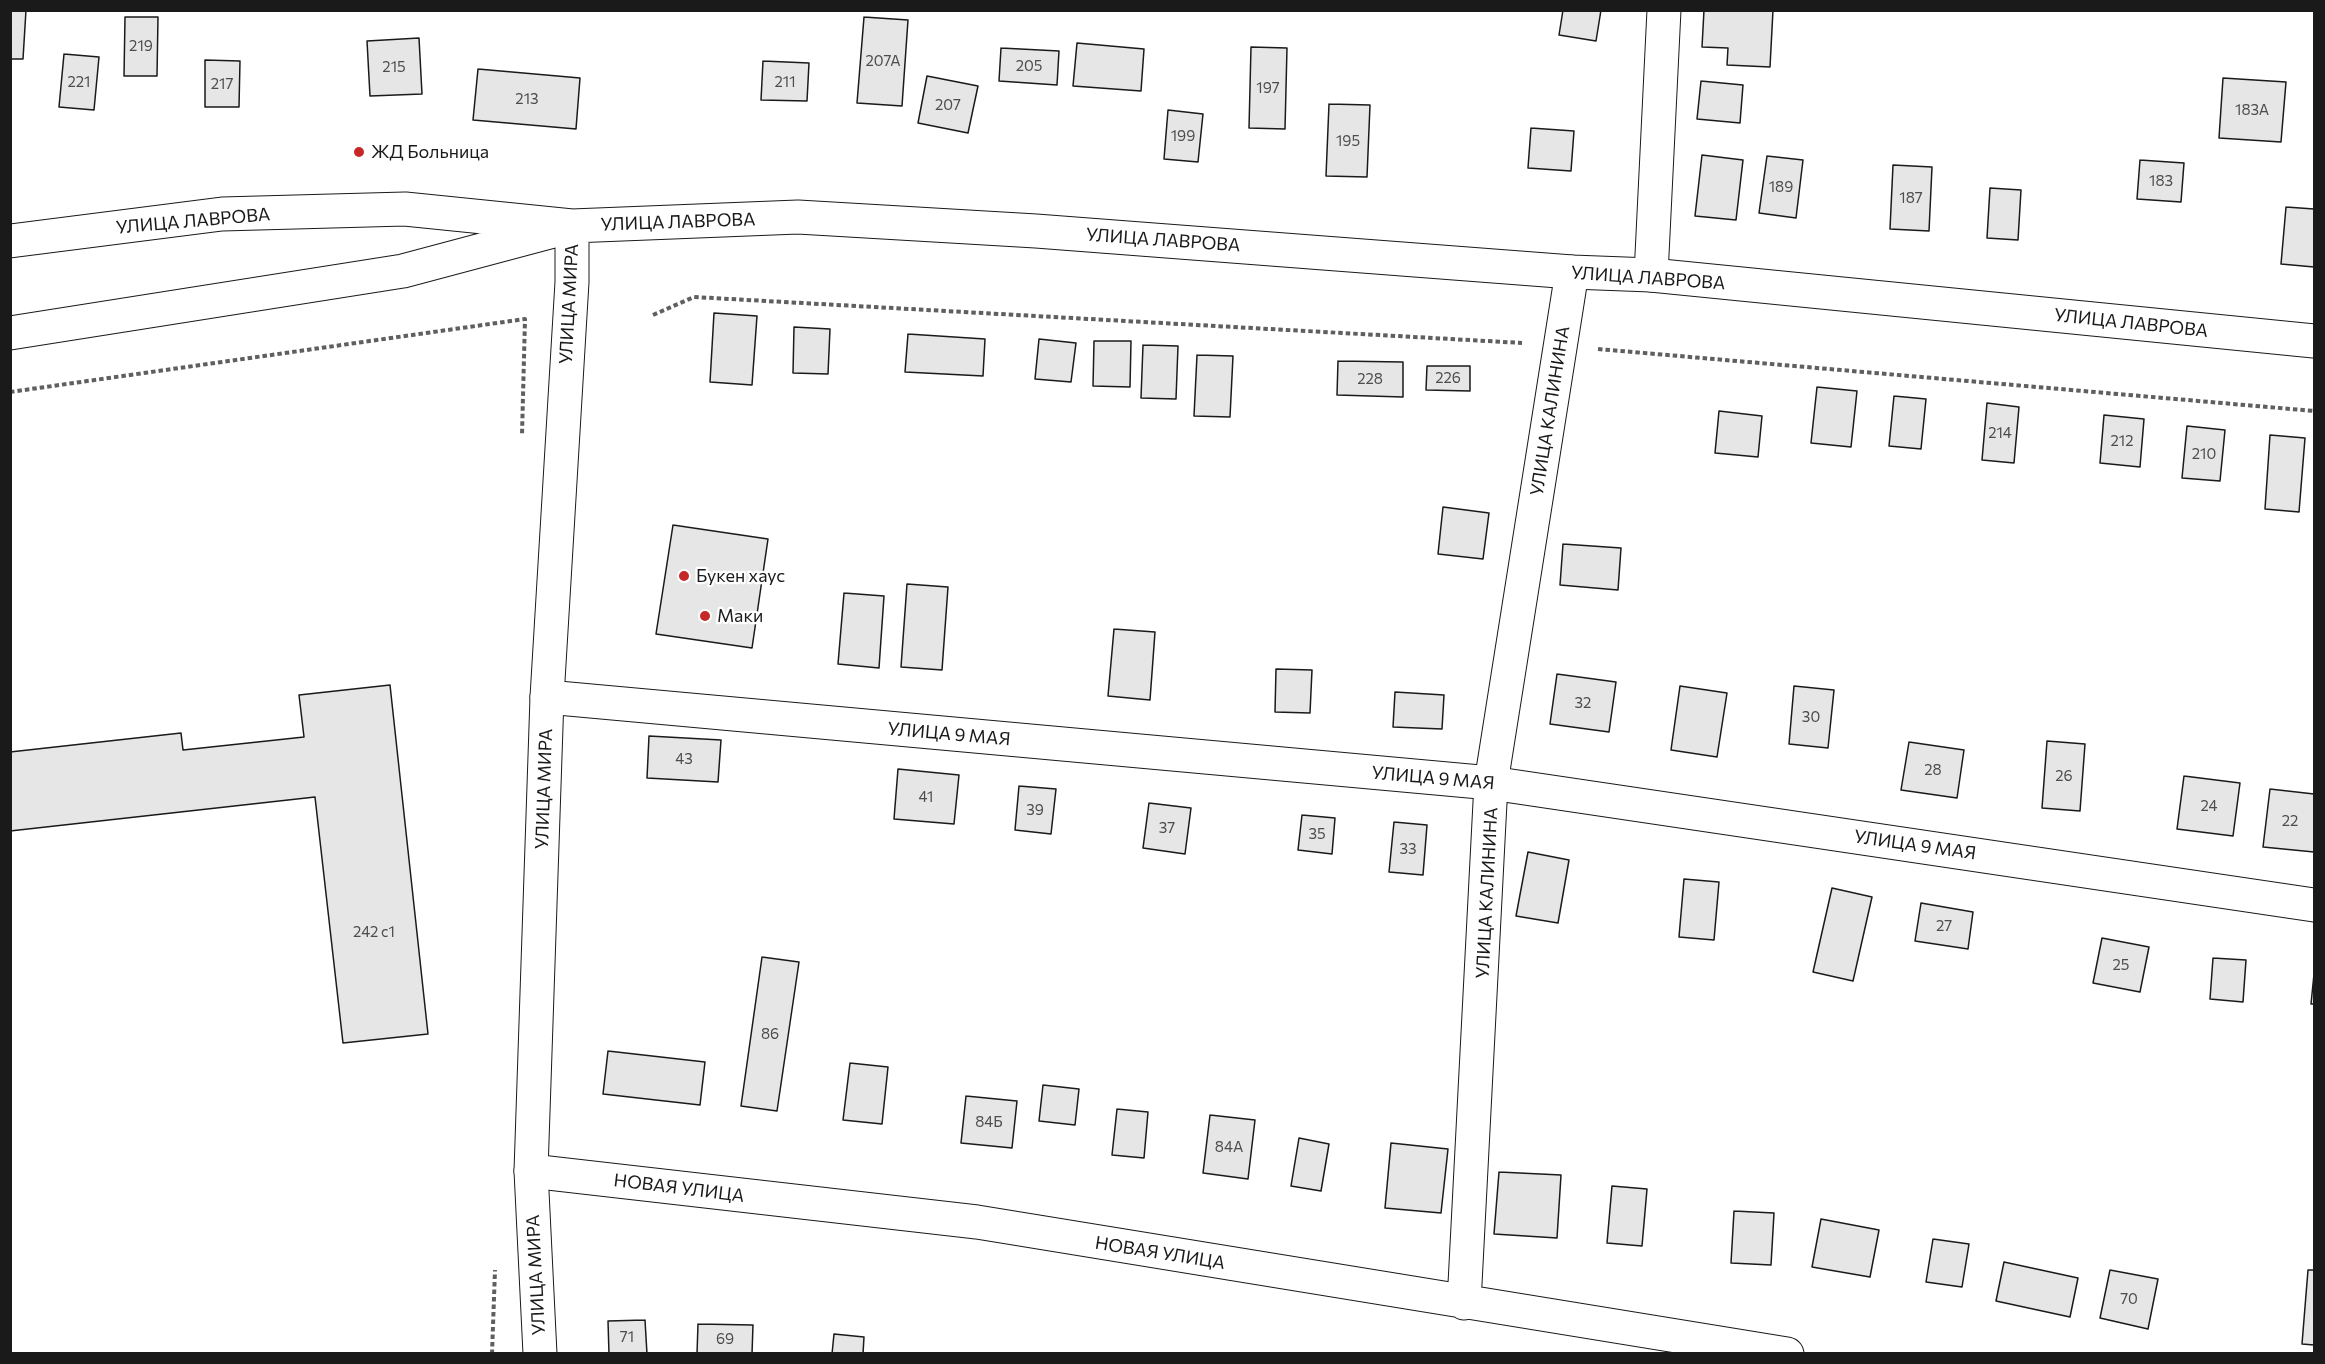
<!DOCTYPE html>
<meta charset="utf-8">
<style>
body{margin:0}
#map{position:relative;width:2325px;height:1364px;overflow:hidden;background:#fff;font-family:Commissioner,sans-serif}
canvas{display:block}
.frame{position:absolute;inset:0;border:12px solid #1a1a1a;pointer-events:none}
</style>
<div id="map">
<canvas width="2325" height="1364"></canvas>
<div class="frame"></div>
</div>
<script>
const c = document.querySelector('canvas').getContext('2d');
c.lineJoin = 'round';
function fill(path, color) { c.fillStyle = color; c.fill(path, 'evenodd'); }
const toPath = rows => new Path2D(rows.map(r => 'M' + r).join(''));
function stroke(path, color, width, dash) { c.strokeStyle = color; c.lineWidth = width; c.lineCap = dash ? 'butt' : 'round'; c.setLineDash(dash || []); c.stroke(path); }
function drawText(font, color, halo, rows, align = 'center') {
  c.font = font + ' Commissioner,sans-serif'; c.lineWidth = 4.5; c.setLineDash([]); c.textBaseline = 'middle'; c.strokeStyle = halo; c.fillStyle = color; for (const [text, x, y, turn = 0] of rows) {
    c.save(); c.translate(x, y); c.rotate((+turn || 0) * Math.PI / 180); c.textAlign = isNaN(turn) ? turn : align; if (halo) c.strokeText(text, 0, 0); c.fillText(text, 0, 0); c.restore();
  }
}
const building = toPath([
 [10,10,26,10,23,59,10,59,10,10],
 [1563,10,1601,10,1596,41,1559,35,1563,10],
 [1704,10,1773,10,1770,67,1727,65,1728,48,1702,47,1704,10],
 [125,17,158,17,157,76,124,76,125,17],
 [864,17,908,20,902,106,857,103,864,17],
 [419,38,422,94,370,96,367,41,419,38],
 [1077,43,1144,49,1141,91,1073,86,1077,43],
 [1251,47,1287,48,1285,129,1249,128,1251,47],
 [1001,48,1059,51,1057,85,999,81,1001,48],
 [64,54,99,57,94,110,59,107,64,54],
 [205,60,240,61,239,107,205,107,205,60],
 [763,61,809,63,807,101,761,100,763,61],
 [478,69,580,78,576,129,473,120,478,69],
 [927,76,978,86,968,133,918,123,927,76],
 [2223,78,2286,82,2281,142,2219,138,2223,78],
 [1701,81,1743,85,1740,123,1697,119,1701,81],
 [1329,104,1370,105,1367,177,1326,176,1329,104],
 [1168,110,1203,114,1198,162,1164,159,1168,110],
 [1531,128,1574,131,1571,171,1528,168,1531,128],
 [1702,155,1743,160,1736,220,1695,216,1702,155],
 [1767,156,1803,160,1796,218,1759,213,1767,156],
 [2140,160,2184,163,2181,202,2137,199,2140,160],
 [1893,165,1932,167,1929,231,1890,229,1893,165],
 [1990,188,2021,190,2018,240,1987,238,1990,188],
 [2286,207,2314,209,2314,267,2281,264,2286,207],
 [714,313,757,316,752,385,710,382,714,313],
 [794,327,830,329,828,374,793,373,794,327],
 [908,334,985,339,983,376,905,372,908,334],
 [1039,339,1076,343,1071,382,1035,379,1039,339],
 [1094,341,1131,341,1130,387,1093,386,1094,341],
 [1143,345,1178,346,1176,399,1141,398,1143,345],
 [1197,355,1233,356,1230,417,1194,416,1197,355],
 [1338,361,1403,362,1403,397,1337,395,1338,361],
 [1427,366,1470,366,1470,391,1426,390,1427,366],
 [1817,387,1857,391,1851,447,1811,443,1817,387],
 [1894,396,1926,399,1921,449,1889,446,1894,396],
 [1987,403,2019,407,2014,463,1982,460,1987,403],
 [1719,411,1762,416,1758,457,1715,453,1719,411],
 [2104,415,2144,419,2140,467,2100,463,2104,415],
 [2187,426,2225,430,2220,481,2182,478,2187,426],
 [2270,435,2305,438,2299,512,2265,509,2270,435],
 [1443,507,1489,513,1483,559,1438,554,1443,507],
 [673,525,768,539,752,648,656,634,673,525],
 [1563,544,1621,548,1618,590,1560,585,1563,544],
 [907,584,948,587,942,670,901,667,907,584],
 [844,593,884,596,879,668,838,664,844,593],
 [1114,629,1155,632,1150,700,1108,696,1114,629],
 [1276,669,1312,670,1310,713,1275,712,1276,669],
 [1557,674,1616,682,1609,732,1550,724,1557,674],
 [390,685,428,1034,343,1043,315,797,10,831,10,752,181,733,183,750,304,737,299,695,390,685],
 [1680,686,1727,693,1717,757,1671,750,1680,686],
 [1794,686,1834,690,1828,748,1789,744,1794,686],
 [1395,692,1444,695,1442,729,1393,727,1395,692],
 [649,736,721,740,718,782,647,778,649,736],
 [2047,741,2085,744,2080,811,2042,808,2047,741],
 [1909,742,1964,750,1957,798,1901,790,1909,742],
 [898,769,959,775,954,824,894,819,898,769],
 [2184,776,2240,783,2233,836,2177,829,2184,776],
 [1019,786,1056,789,1051,834,1015,830,1019,786],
 [2270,789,2314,794,2314,852,2263,847,2270,789],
 [1149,803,1191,808,1185,854,1143,848,1149,803],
 [1302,815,1335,818,1332,854,1298,850,1302,815],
 [1394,822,1427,825,1423,875,1389,872,1394,822],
 [1528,852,1569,860,1558,923,1516,916,1528,852],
 [1684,879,1719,882,1714,940,1679,937,1684,879],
 [1832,888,1872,897,1853,981,1813,972,1832,888],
 [1921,903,1973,912,1968,949,1915,941,1921,903],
 [2102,938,2149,947,2140,992,2093,983,2102,938],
 [762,957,799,962,777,1111,741,1106,762,957],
 [2213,958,2246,960,2243,1002,2210,999,2213,958],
 [2314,974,2314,1004,2311,1004,2314,974],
 [608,1051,705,1062,700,1105,603,1094,608,1051],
 [850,1063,888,1067,882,1124,843,1120,850,1063],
 [1043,1085,1079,1089,1075,1125,1039,1121,1043,1085],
 [966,1096,1017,1101,1012,1148,961,1143,966,1096],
 [1117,1109,1148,1112,1144,1158,1112,1155,1117,1109],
 [1210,1115,1255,1120,1248,1179,1203,1173,1210,1115],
 [1299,1138,1329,1144,1321,1191,1291,1186,1299,1138],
 [1391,1143,1448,1149,1441,1213,1385,1208,1391,1143],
 [1499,1172,1561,1175,1557,1238,1494,1234,1499,1172],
 [1612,1186,1647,1189,1642,1246,1607,1243,1612,1186],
 [1734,1211,1774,1213,1771,1265,1731,1263,1734,1211],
 [1821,1219,1879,1230,1870,1277,1812,1267,1821,1219],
 [1933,1239,1969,1244,1962,1287,1926,1282,1933,1239],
 [2004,1262,2078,1278,2070,1317,1996,1301,2004,1262],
 [2110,1270,2158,1279,2148,1329,2100,1318,2110,1270],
 [2308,1270,2314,1270,2314,1345,2302,1344,2308,1270],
 [645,1320,647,1354,609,1354,608,1321,645,1320],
 [698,1324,753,1325,752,1354,697,1354,698,1324],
 [834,1334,864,1337,863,1354,832,1354,834,1334]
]);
fill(building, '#e6e6e6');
stroke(building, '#1a1a1a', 1.5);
const street = toPath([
 [1651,275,1664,10],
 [547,697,1491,783,2314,905],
 [531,1171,977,1222,1787,1354],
 [1464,1303,1491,783,1572,272]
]);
const secondary = toPath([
 [10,241,222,214,405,209,572,226,798,217,1036,231,1572,272,1651,275,2314,341],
 [10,333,403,271,553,231],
 [540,1354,531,1171,547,697,572,282,572,226]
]);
stroke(street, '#1a1a1a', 35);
stroke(secondary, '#1a1a1a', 35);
stroke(toPath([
 [653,315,694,297,1522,343],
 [1598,349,2314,411],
 [10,392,525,319,522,435],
 [492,1354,495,1270]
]), '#5f5f5f', 4, [4.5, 3]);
stroke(street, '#fff', 33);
stroke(secondary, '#fff', 33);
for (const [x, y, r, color] of [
 [359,152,6,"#c62828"],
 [684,576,6,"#c62828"],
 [705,616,6,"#c62828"]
]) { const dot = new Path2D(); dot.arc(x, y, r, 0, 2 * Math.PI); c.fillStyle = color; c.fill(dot); stroke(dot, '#fff', 2); }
drawText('15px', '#4d4d4d', null, [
 ["219",141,46],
 ["207А",883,61],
 ["205",1029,66],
 ["215",394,67],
 ["221",79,82],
 ["211",785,82],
 ["217",222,84],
 ["197",1268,88],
 ["213",527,99],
 ["207",948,105],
 ["183А",2252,110],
 ["199",1183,136],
 ["195",1348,141],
 ["183",2161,181],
 ["189",1781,187],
 ["187",1911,198],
 ["226",1448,378],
 ["228",1370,379],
 ["214",2000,433],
 ["212",2122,441],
 ["210",2204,454],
 ["32",1583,703],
 ["30",1811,717],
 ["43",684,759],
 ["28",1933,770],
 ["26",2064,776],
 ["41",926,797],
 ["24",2209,806],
 ["39",1035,810],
 ["22",2290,821],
 ["37",1167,828],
 ["35",1317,834],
 ["33",1408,849],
 ["27",1944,926],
 ["242 с1",374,932],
 ["25",2121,965],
 ["86",770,1034],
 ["84Б",989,1122],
 ["84А",1229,1147],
 ["70",2129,1299],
 ["71",627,1337],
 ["69",725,1339]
]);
drawText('18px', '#1a1a1a', '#fff', [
 ["ЖД Больница",371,152],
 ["Букен хаус",696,576],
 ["Маки",717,616]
], 'left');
drawText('18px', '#1a1a1a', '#fff', [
 ["УЛИЦА ЛАВРОВА",193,221,-5],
 ["УЛИЦА ЛАВРОВА",678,222,-2],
 ["УЛИЦА ЛАВРОВА",1163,240,4],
 ["УЛИЦА ЛАВРОВА",1648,278,4],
 ["УЛИЦА МИРА",569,304,-87],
 ["УЛИЦА ЛАВРОВА",2131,323,6],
 ["УЛИЦА КАЛИНИНА",1550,411,-81],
 ["УЛИЦА 9 МАЯ",949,734,5],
 ["УЛИЦА 9 МАЯ",1433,778,5],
 ["УЛИЦА МИРА",544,789,-88],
 ["УЛИЦА 9 МАЯ",1915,845,8],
 ["УЛИЦА КАЛИНИНА",1487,893,-87],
 ["НОВАЯ УЛИЦА",679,1188,7],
 ["НОВАЯ УЛИЦА",1160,1253,9],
 ["УЛИЦА МИРА",536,1275,-93]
]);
</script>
